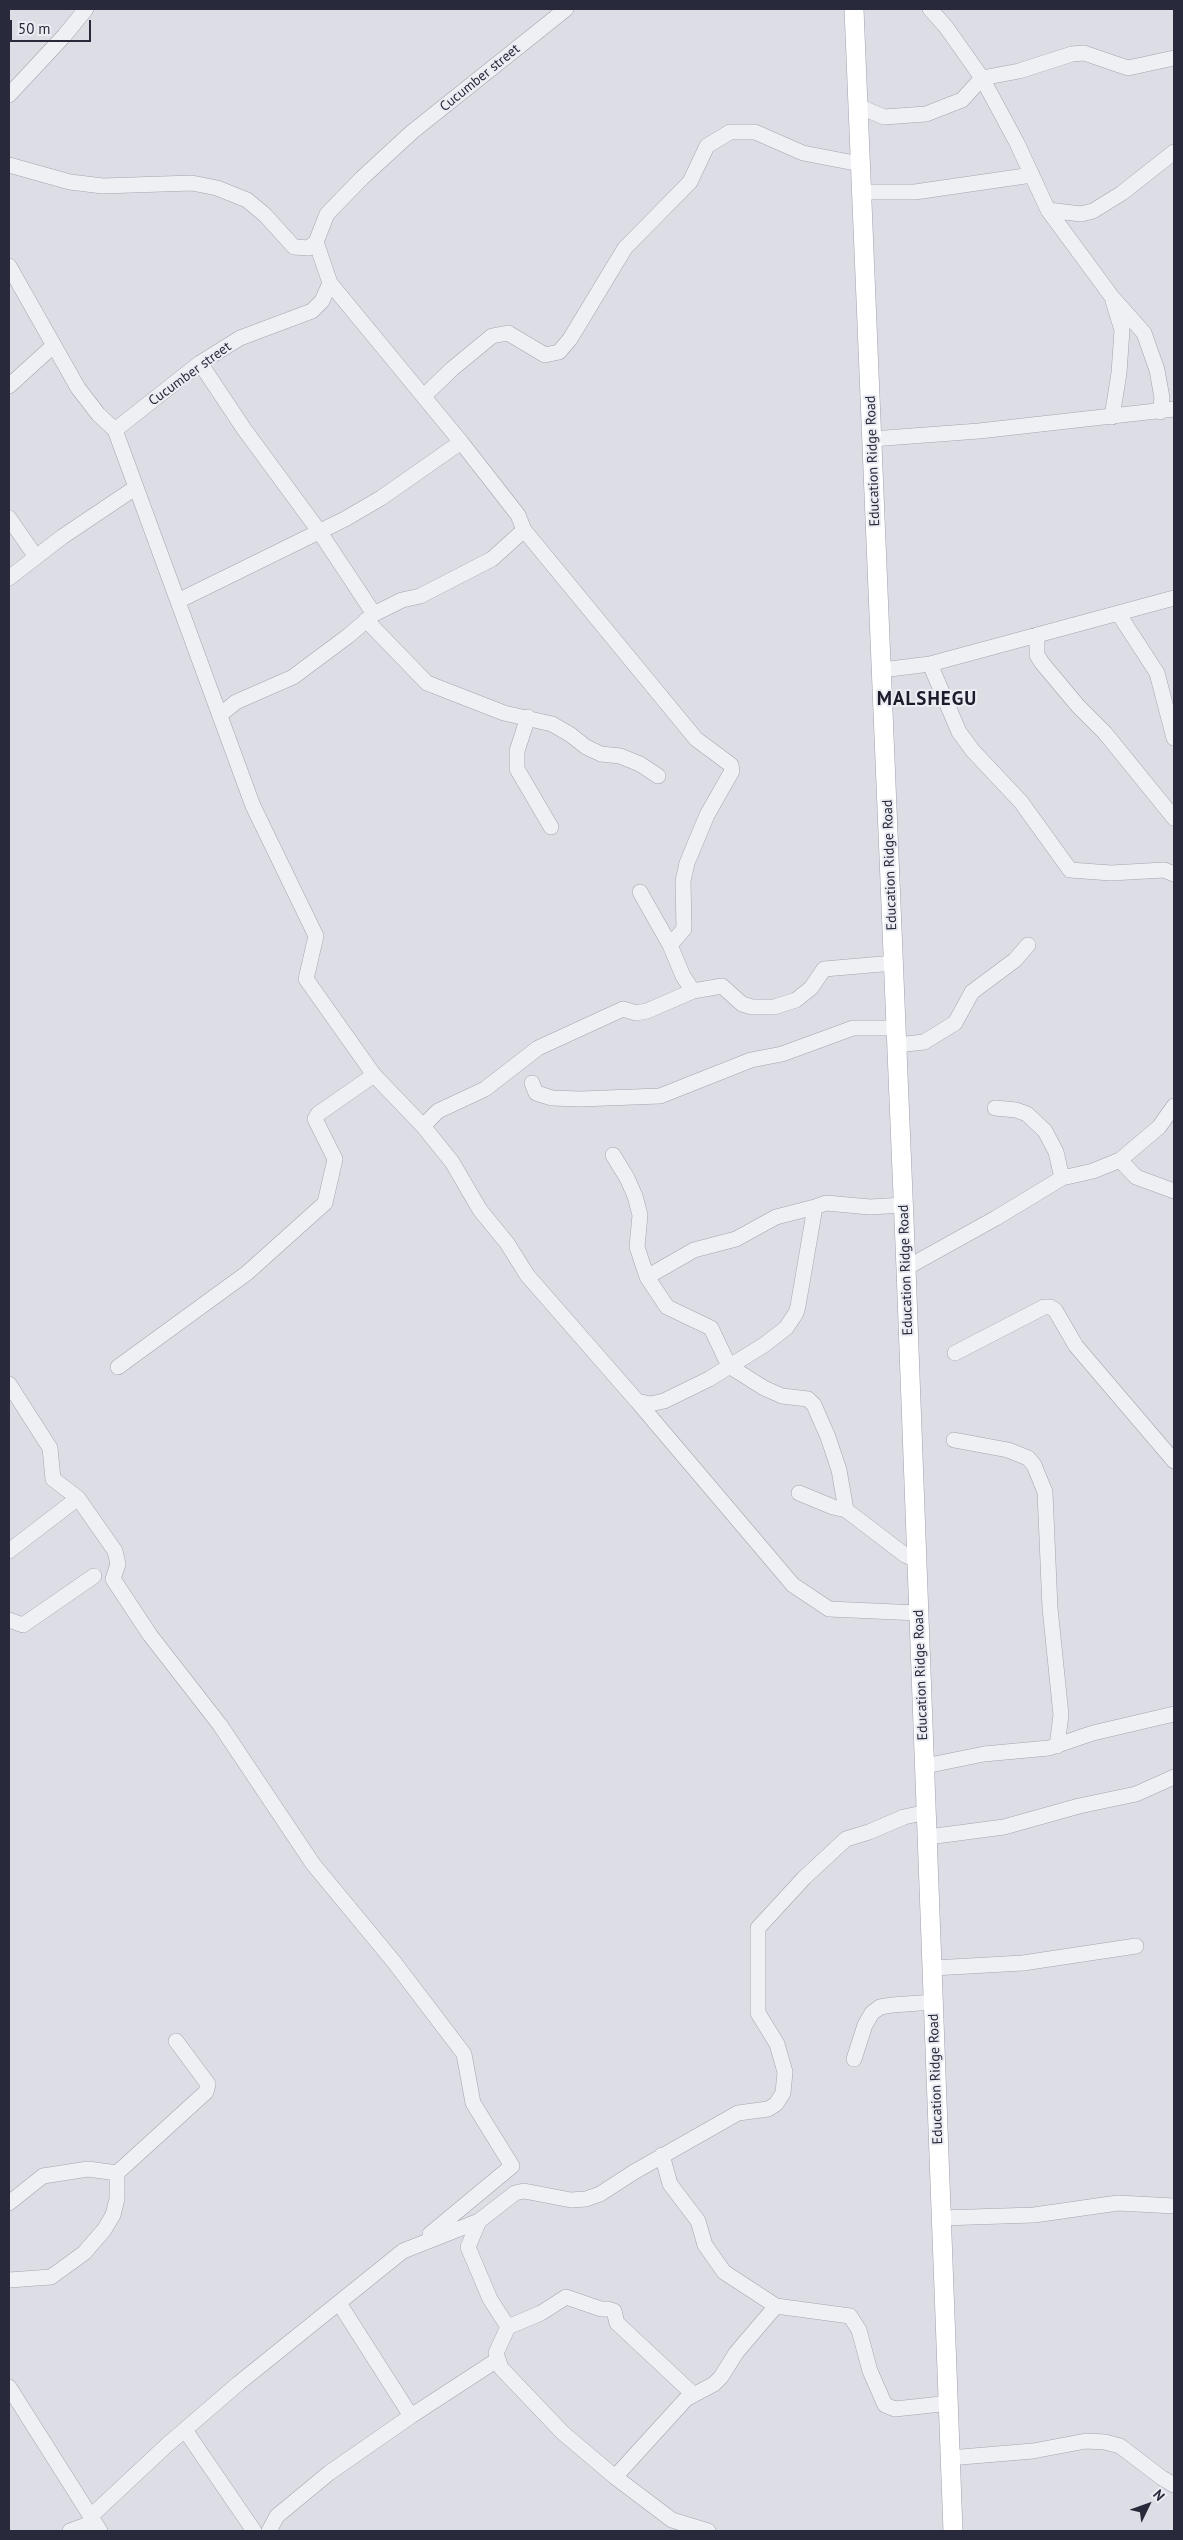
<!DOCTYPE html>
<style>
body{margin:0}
#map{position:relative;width:1183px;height:2540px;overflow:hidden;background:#dddee5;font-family:"PT Sans",sans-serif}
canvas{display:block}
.frame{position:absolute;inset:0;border:10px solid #282a3b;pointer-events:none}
.north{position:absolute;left:1123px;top:2480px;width:50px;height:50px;-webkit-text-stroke:4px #ecedf3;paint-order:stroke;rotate:48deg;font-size:14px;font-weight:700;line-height:20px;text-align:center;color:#282a3b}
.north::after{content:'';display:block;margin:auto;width:18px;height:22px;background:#282a3b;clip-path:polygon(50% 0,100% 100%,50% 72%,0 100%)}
.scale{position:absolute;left:10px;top:20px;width:81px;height:22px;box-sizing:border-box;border:2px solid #282a3b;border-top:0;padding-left:6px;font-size:15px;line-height:18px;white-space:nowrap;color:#282a3b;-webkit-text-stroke:4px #ecedf3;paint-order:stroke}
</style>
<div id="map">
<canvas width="1183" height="2540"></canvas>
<div class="frame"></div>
<div class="north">N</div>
<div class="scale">50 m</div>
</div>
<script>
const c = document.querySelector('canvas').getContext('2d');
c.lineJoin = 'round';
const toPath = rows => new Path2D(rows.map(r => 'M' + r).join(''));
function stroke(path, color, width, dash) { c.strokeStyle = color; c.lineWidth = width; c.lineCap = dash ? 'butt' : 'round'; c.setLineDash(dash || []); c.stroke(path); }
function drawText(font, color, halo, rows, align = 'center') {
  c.font = font + ' "PT Sans",sans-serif'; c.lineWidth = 4; c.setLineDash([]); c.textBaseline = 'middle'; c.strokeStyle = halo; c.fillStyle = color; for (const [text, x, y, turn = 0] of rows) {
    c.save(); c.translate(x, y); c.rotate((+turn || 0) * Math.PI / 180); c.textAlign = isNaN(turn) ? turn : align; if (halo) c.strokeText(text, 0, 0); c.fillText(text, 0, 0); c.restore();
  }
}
const minor = toPath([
 [930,9,946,27,982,78,1017,143,1048,210,1081,214,1093,211,1122,193,1174,152],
 [9,95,64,36,86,9],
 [858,106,884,117,926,114,962,100,982,78,1019,71,1072,54,1084,53,1128,68,1174,58],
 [9,165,70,182,103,186,192,183,217,188,247,200,265,215,294,247,309,248,316,242],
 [861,192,915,192,1032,175],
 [1048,210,1112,297,1144,333,1157,370,1162,398,1160,412],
 [9,266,78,388,98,414,115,430,200,363,240,338,312,311,322,301,330,283,316,242,327,214,362,178,412,132,566,9],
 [330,283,461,442,518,515,524,530,696,739,731,765,732,771,707,815,687,863,683,881,684,929,670,945,683,976,693,991],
 [200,363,244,429,319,531,374,614],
 [9,386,53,346],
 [424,396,452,369,492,336,508,333,545,355,559,352,570,339,625,248,690,182,707,146,730,132,755,132,803,153,860,164],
 [1112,417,1119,373,1122,330,1113,301],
 [115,430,253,806,316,936,306,979,374,1075,423,1126,452,1162,480,1210,507,1243,527,1275,637,1401,650,1404,664,1401,709,1379,764,1345,786,1328,796,1313,798,1306,815,1207,826,1203,870,1207,903,1205],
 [872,439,979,431,1174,409],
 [9,518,36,557],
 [9,578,62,537,135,488],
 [178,601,345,519,381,498,461,442],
 [1118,613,1157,673,1174,738],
 [366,620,427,683,504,713,552,724,571,735,586,747,601,754,620,756,640,764,658,776],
 [1037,635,1037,655,1042,663,1078,706,1105,733,1174,818],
 [930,664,959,732,973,751,1021,802,1070,870,1111,873,1164,870,1174,874],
 [882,670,930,664,1174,598],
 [220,715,236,702,293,677,348,636,374,614,402,600,420,596,492,559,524,530],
 [528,717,517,751,517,769,551,827],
 [640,892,670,945],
 [897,1045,924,1042,955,1023,972,992,1015,960,1028,945],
 [532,1083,536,1093,552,1098,580,1099,660,1096,751,1060,782,1054,853,1028,896,1028],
 [995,1108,1016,1110,1027,1114,1045,1131,1056,1152,1062,1178],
 [423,1126,438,1111,485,1089,538,1048,623,1009,636,1013,647,1011,693,991,722,986,742,1004,752,1007,774,1007,796,1000,811,988,824,969,894,963],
 [613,1155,627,1178,635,1196,640,1215,637,1247,647,1277,667,1307,711,1328,729,1366,764,1388,782,1396,808,1399,814,1405,828,1437,839,1470,846,1510,905,1555,917,1560],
 [1120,1160,1136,1177,1174,1191],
 [906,1268,996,1218,1062,1178,1093,1171,1120,1160,1159,1127,1174,1106],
 [647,1277,694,1250,736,1239,776,1217,815,1207],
 [955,1353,1044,1307,1050,1307,1055,1310,1076,1346,1174,1461],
 [118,1367,247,1273,325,1203,335,1159,315,1119,318,1114,374,1075],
 [9,1384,50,1448,53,1479,78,1498,115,1551,118,1564,113,1579,150,1635,220,1725,313,1864,394,1962,464,2054,473,2103,512,2166,430,2234],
 [637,1401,793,1585,829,1609,919,1613],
 [954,1440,1008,1450,1028,1458,1034,1465,1045,1492,1050,1608,1061,1715,1057,1746],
 [799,1493,833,1507,846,1510],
 [9,1551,78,1498],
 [9,1620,23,1625,94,1576],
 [925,1766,984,1754,1049,1748,1093,1733,1174,1714],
 [928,1837,1004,1827,1079,1806,1136,1794,1174,1777],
 [933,1968,1023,1963,1136,1946],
 [854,2059,865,2025,872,2013,880,2007,892,2005,934,2002],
 [662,2155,670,2184,698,2221,705,2245,724,2272,776,2306,850,2316,859,2330,870,2371,885,2405,895,2409,941,2404,947,2399],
 [9,2203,43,2176,88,2169,117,2173,206,2092,208,2084,176,2041],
 [941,2218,1034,2215,1118,2203,1174,2206],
 [479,2221,468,2247,490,2299,508,2327,496,2353,501,2368,563,2433,615,2477,672,2520,708,2531],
 [9,2280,51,2277,84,2253,104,2230,113,2215,117,2199,117,2173],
 [339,2303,411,2416],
 [508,2327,541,2313,566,2297,601,2309,608,2309,614,2311,617,2323,693,2394],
 [9,2387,100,2531],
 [185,2430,254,2531],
 [949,2458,1033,2451,1086,2441,1105,2442,1120,2446,1162,2478,1174,2485],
 [615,2477,686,2399,714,2384,721,2377,736,2353,776,2306],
 [90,2517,167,2445,239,2383,403,2251,479,2221,515,2193,524,2191,571,2200,586,2199,600,2194,634,2172,738,2113,768,2109,776,2104,783,2093,785,2072,777,2044,758,2013,758,1928,804,1878,846,1839,869,1832,904,1817,927,1812],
 [70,2531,94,2522],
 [269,2531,277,2516,329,2473,411,2416,497,2360]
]);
const major = toPath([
 [854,9,906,1268,953,2531]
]);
stroke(minor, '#a3a4af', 16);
stroke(major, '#9da0b0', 20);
stroke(minor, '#eff0f4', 15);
stroke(major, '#fff', 19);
drawText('14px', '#282a3b', '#ecedf3', [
 ["Cucumber street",480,78,-39],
 ["Cucumber street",190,374,-36],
 ["Education Ridge Road",873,461,-92],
 ["Education Ridge Road",890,865,-92],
 ["Education Ridge Road",906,1270,-92],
 ["Education Ridge Road",921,1675,-92],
 ["Education Ridge Road",936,2079,-92]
]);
c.letterSpacing = '1px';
drawText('bold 19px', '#1a1b2b', '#ecedf3', [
 ["MALSHEGU",927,700]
]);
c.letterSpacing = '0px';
</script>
